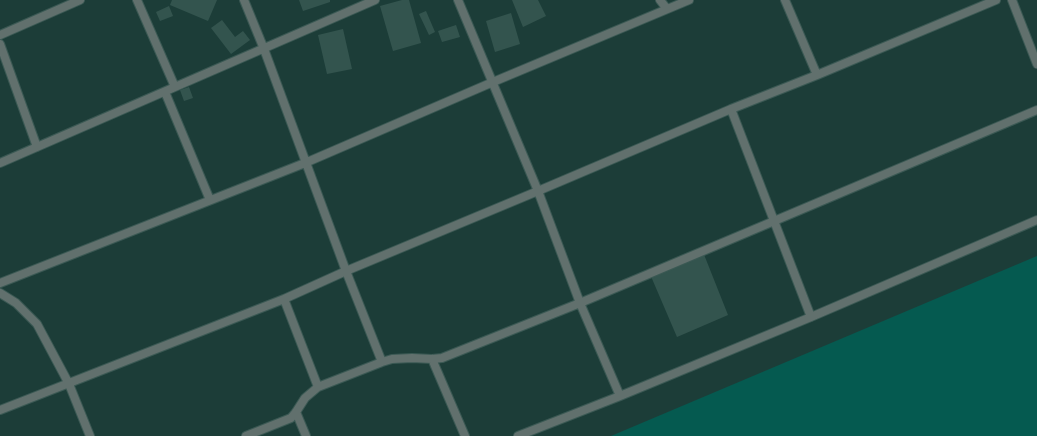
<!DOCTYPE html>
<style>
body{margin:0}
canvas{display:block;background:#1c3d38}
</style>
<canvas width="1037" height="436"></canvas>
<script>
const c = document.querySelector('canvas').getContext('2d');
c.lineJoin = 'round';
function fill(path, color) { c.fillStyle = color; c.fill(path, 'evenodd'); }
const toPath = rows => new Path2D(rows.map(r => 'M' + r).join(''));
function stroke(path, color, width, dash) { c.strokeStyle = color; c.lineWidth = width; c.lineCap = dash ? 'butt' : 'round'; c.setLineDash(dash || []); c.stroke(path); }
fill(toPath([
 [1037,256,1037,436,611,436]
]), '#055a50');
fill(toPath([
 [172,0,217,0,208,21,170,5],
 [299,0,330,0,330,2,303,11],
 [402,0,409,0,421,43,393,51,380,6],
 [512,0,538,0,546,16,523,27],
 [169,6,173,16,160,21,156,12],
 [426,11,435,32,429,35,419,14],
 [511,13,520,44,495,52,486,21],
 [222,20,235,37,243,31,250,40,231,54,211,28],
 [456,25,460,37,442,42,438,31],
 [343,29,352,69,327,74,318,35],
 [189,87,193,98,184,101,180,90],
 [703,252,728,315,677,337,650,274]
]), '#33544e');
const minor = toPath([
 [137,0,175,87],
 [244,0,264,49,346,271,382,362],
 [458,0,538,191,580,303,620,396],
 [660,0,667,9],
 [785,0,817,75],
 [1012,0,1037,64],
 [0,35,80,0],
 [0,44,37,147],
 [165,92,210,200],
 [731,109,811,317],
 [0,163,375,0],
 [0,283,305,163,493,82,689,0],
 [0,293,16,303,37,324,69,384,90,436],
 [284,299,318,387],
 [432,359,465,436],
 [0,410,284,299,346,271,538,191,731,109,817,75,996,0],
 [296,412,306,436],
 [246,436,291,418,296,412,305,398,318,387,382,362,392,359,412,358,432,359,442,358,580,303,1037,110],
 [518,436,620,396,811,317,1037,220]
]);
stroke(minor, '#3b5954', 10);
stroke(minor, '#61706d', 8);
</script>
